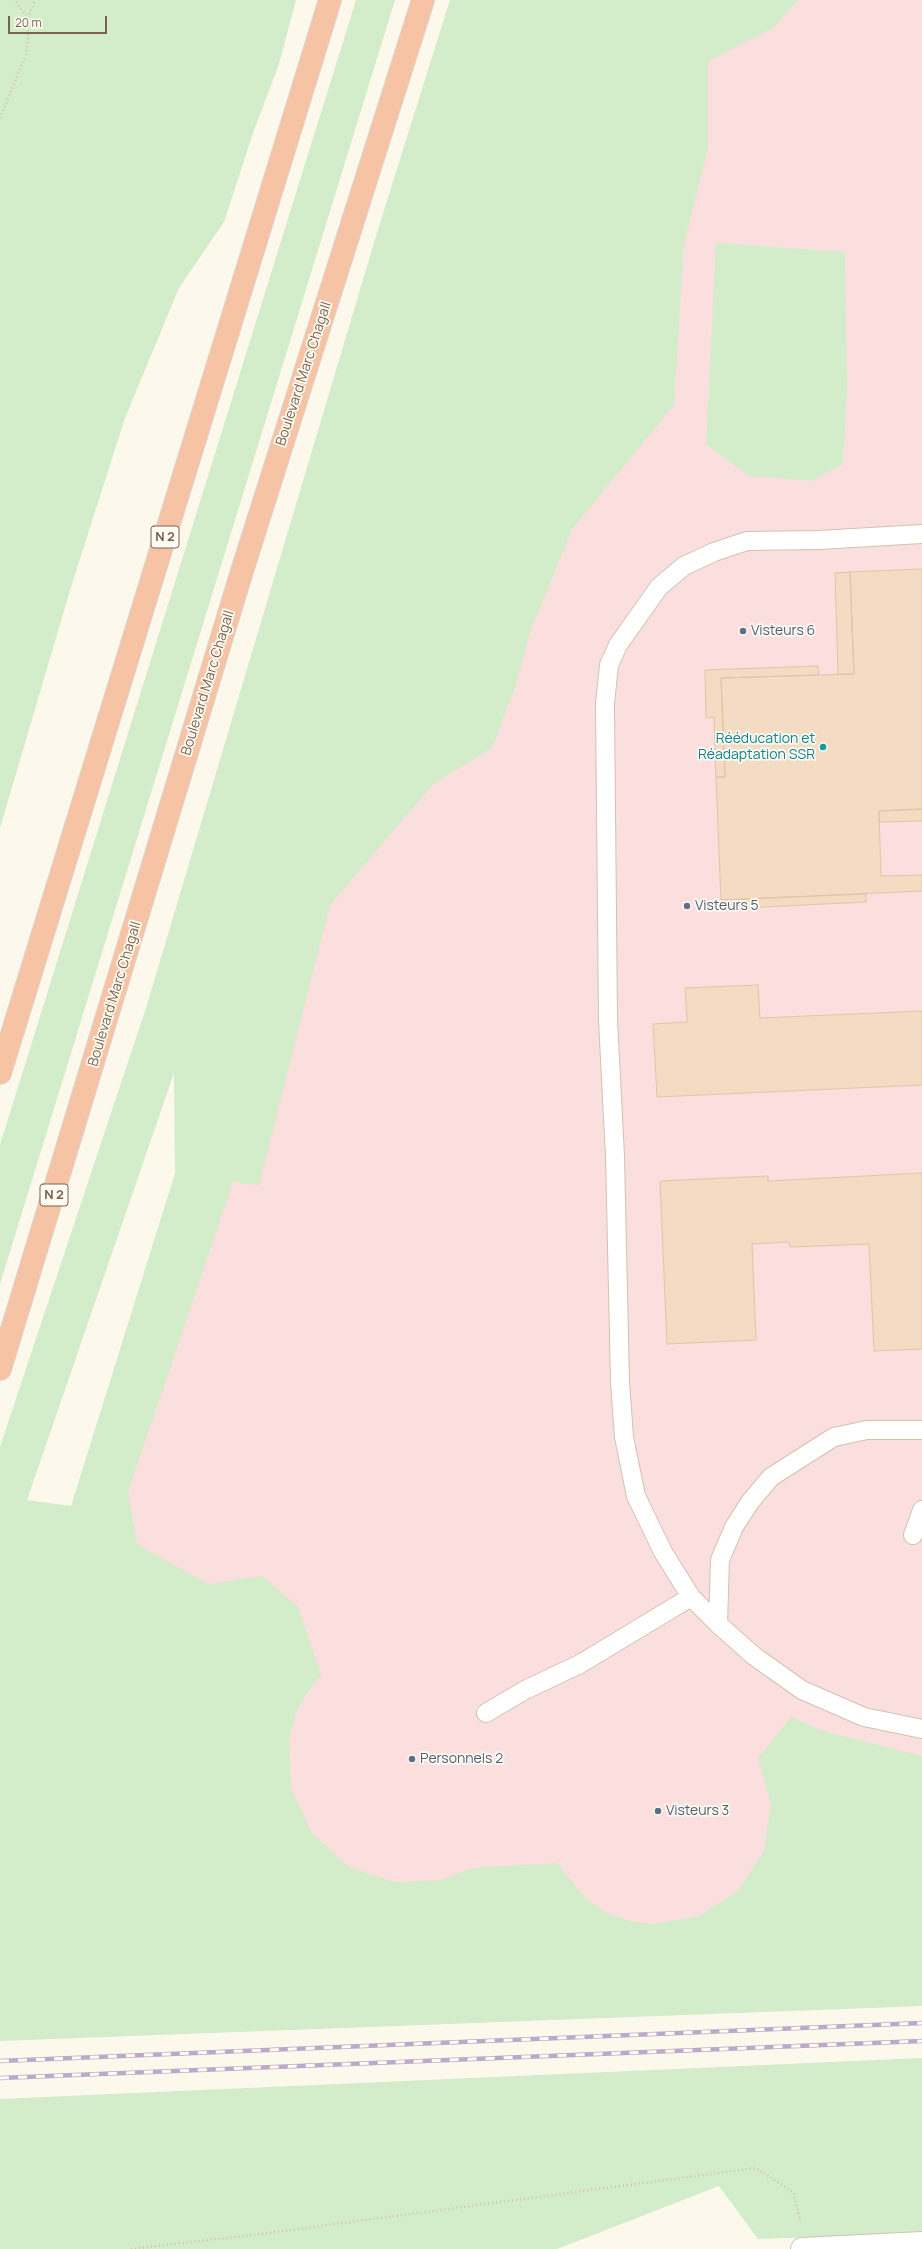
<!DOCTYPE html>
<meta charset="utf-8">
<style>
body{margin:0}
#map{position:relative;width:922px;height:2249px;overflow:hidden;background:#fdf8ec;font-family:Manrope,sans-serif}
canvas{display:block}
.scale{position:absolute;left:8px;top:16px;width:99px;height:18px;box-sizing:border-box;border:2px solid #7a624d;border-top:0;padding-left:5px;font-size:12px;line-height:14px;white-space:nowrap;color:#7a624d;-webkit-text-stroke:3px #fffcf3;paint-order:stroke}
</style>
<div id="map">
<canvas width="922" height="2249"></canvas>
<div class="scale">20 m</div>
</div>
<script>
const c = document.querySelector('canvas').getContext('2d');
c.lineJoin = 'round';
function fill(path, color) { c.fillStyle = color; c.fill(path, 'evenodd'); }
const toPath = rows => new Path2D(rows.map(r => 'M' + r).join(''));
function stroke(path, color, width, dash) { c.strokeStyle = color; c.lineWidth = width; c.lineCap = dash ? 'butt' : 'round'; c.setLineDash(dash || []); c.stroke(path); }
function drawText(font, color, halo, rows, align = 'center') {
  c.font = font + ' Manrope,sans-serif'; c.lineWidth = 3.5; c.setLineDash([]); c.textBaseline = 'middle'; c.strokeStyle = halo; c.fillStyle = color; for (const [text, x, y, turn = 0] of rows) {
    c.save(); c.translate(x, y); c.rotate((+turn || 0) * Math.PI / 180); c.textAlign = isNaN(turn) ? turn : align; if (halo) c.strokeText(text, 0, 0); c.fillText(text, 0, 0); c.restore();
  }
}
fill(toPath([
 [559,0,922,0,922,1975,597,1985,0,1747]
]), '#fbdfdf');
fill(toPath([
 [0,0,296,0,279,64,253,133,224,222,179,288,125,418,71,587,0,828],
 [356,0,395,0,0,1284,0,1145],
 [450,0,798,0,773,28,708,61,708,148,684,244,674,405,572,529,530,632,516,685,492,748,434,783,330,905,259,1185,233,1182,128,1492,137,1544,208,1584,262,1576,298,1607,321,1675,306,1694,295,1716,289,1740,291,1788,312,1833,347,1866,393,1882,441,1880,472,1868,557,1863,587,1900,607,1913,629,1921,653,1924,699,1916,739,1890,764,1850,771,1804,758,1758,791,1717,823,1731,922,1756,922,2006,0,2041,0,1447,146,1008,379,226],
 [174,1073,175,1173,71,1506,27,1500],
 [716,243,845,252,847,388,843,464,812,481,749,476,706,444],
 [922,2058,922,2233,758,2239,719,2186,557,2249,0,2249,0,2099]
]), '#d3ecc9');
const building = toPath([
 [922,569,922,809,879,811,881,876,922,875,922,891,721,900,716,777,725,777,721,678,854,674,850,572,922,569],
 [850,572,854,674,838,674,835,573,850,572],
 [818,666,819,675,721,678,725,777,716,777,714,717,706,718,705,670,818,666],
 [922,809,922,821,879,822,879,811,922,809],
 [866,894,866,902,721,909,721,900,866,894],
 [758,985,760,1018,922,1011,922,1085,657,1097,653,1024,687,1022,685,988,758,985],
 [922,1173,922,1349,874,1351,869,1244,790,1247,789,1242,752,1244,756,1340,667,1344,660,1181,768,1176,768,1181,922,1173]
]);
fill(building, '#f3dcc3');
stroke(building, '#e5c4a3', 1);
const lane = toPath([
 [922,534,819,540,747,541,714,552,684,566,659,587,618,645,609,665,605,704,608,1020,615,1156,620,1382,624,1437,636,1496,663,1552,691,1597,718,1624,754,1656,802,1690,864,1717,922,1729],
 [913,1535,922,1510],
 [718,1624,720,1560,734,1527,750,1502,771,1477,834,1437,867,1430,922,1430],
 [486,1713,525,1690,580,1664,691,1597]
]);
const street = toPath([
 [802,2249,922,2243]
]);
const highway = toPath([
 [0,1073,330,0],
 [0,1369,242,571,423,0]
]);
stroke(lane, '#d1c2b0', 20);
stroke(street, '#d1c2b0', 24);
stroke(highway, '#dcd6d1', 24);
stroke(toPath([
 [28,18,35,0],
 [0,118,26,55,28,38,28,19,15,0],
 [131,2249,260,2234,756,2168,794,2193,800,2221]
]), '#d9bfa5', 2.5, [1, 3]);
stroke(lane, '#fff', 18);
stroke(street, '#fff', 22);
stroke(highway, '#f6c3a4', 22);
const rail = toPath([
 [0,2061,922,2023],
 [0,2078,922,2041]
]);
stroke(rail, '#bda8c9', 4.5);
stroke(rail, '#fffcf3', 3, [9]);
for (const [x, y, r, color] of [
 [743,631,4,"#5c6f8a"],
 [823,747,4,"#0f9aa8"],
 [687,906,4,"#5c6f8a"],
 [412,1759,4,"#5c6f8a"],
 [658,1811,4,"#5c6f8a"]
]) { const dot = new Path2D(); dot.arc(x, y, r, 0, 2 * Math.PI); c.fillStyle = color; c.fill(dot); stroke(dot, '#fffcf3', 1.5); }
for (const [x, y, w] of [
 [165,537,28],
 [54,1195,28]
]) { const box = new Path2D(); box.roundRect(x - w / 2, y - 11, w, 22, 3); c.fillStyle = '#fffcf3'; c.fill(box); stroke(box, '#7a624d', 1); }
drawText('bold 13px', '#7a624d', null, [
 ["N 2",165,537],
 ["N 2",54,1195]
]);
drawText('14px', '#7a624d', '#fffcf3', [
 ["Boulevard Marc Chagall",304,374,-72],
 ["Boulevard Marc Chagall",208,683,-73],
 ["Boulevard Marc Chagall",115,994,-73]
]);
drawText('14px', '#4e5e75', '#fffcf3', [
 ["Visteurs 6",751,631],
 ["Visteurs 5",695,906],
 ["Personnels 2",420,1759],
 ["Visteurs 3",666,1811]
], 'left');
drawText('14px', '#0d838f', '#fffcf3', [
 ["Rééducation et",815,739],
 ["Réadaptation SSR",815,755]
], 'right');
</script>
